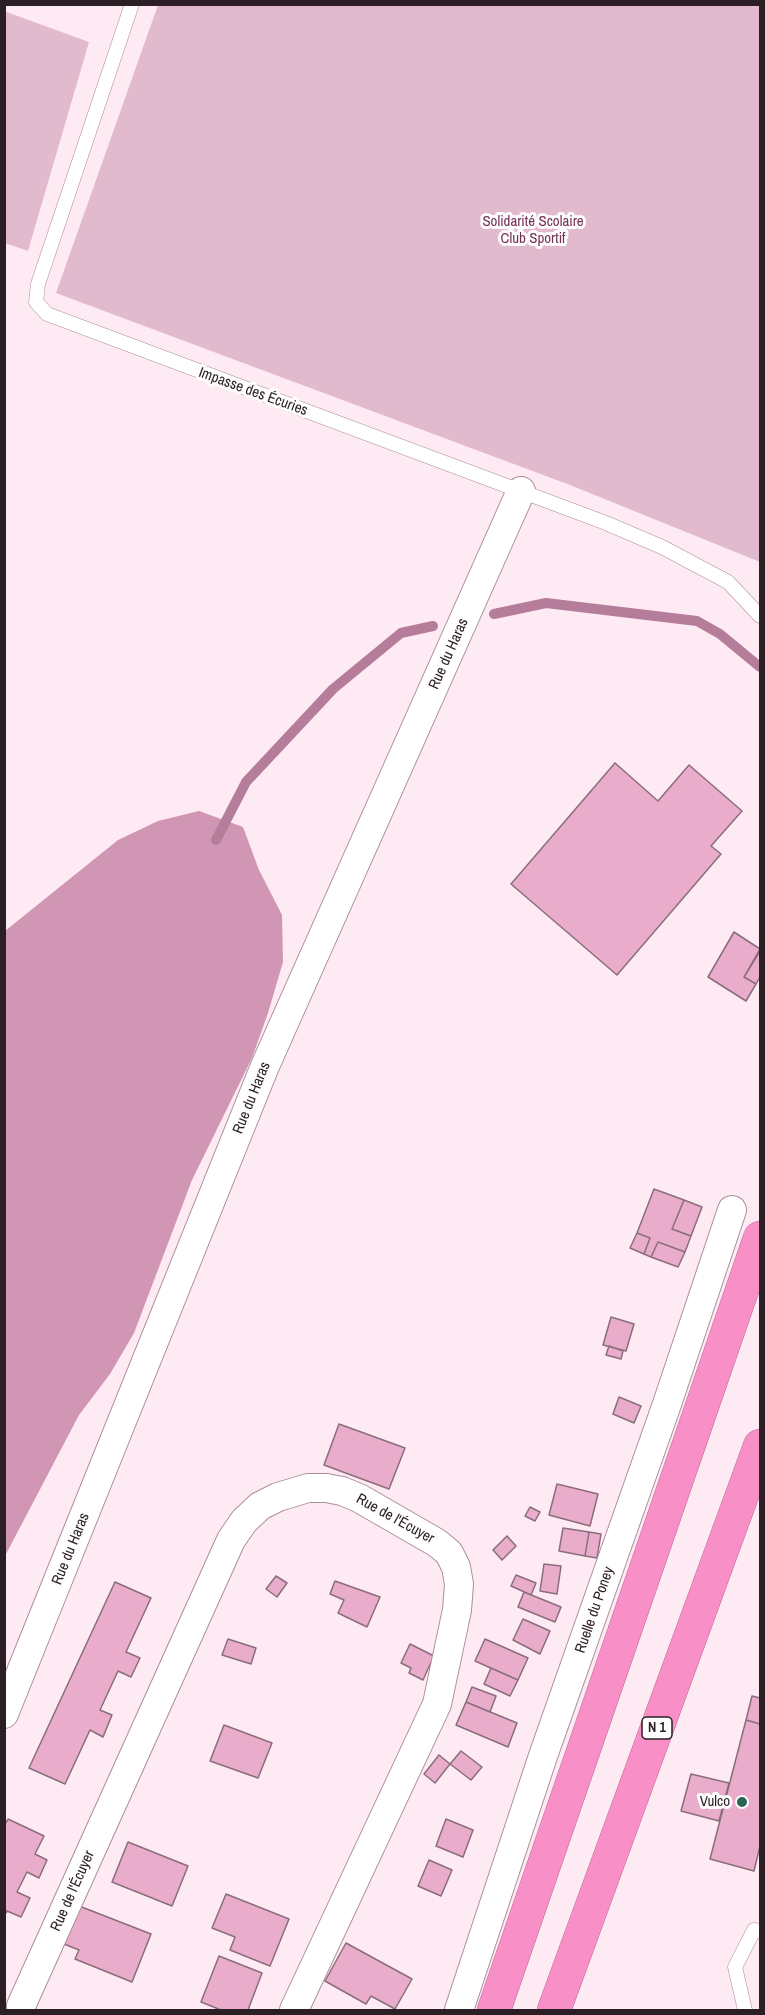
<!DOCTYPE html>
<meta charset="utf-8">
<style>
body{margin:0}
#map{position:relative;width:765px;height:2015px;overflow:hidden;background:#feeaf3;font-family:"Archivo Narrow",sans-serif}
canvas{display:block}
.frame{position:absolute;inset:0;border:6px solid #2b1f25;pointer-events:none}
</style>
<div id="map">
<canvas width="765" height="2015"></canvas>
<div class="frame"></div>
</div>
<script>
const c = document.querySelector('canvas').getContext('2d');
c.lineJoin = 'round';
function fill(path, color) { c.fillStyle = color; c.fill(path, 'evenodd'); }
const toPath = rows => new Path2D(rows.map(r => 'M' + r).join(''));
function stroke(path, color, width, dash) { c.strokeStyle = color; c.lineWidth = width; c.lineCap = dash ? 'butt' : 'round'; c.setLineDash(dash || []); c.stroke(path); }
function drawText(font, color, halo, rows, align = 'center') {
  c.font = font + ' "Archivo Narrow",sans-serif'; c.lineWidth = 6; c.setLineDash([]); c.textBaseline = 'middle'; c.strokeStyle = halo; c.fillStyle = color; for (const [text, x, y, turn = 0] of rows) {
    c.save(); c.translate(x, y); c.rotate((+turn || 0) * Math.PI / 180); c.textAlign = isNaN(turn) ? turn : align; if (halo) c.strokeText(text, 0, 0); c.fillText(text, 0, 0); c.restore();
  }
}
fill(toPath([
 [158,5,760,5,760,562,570,485,56,293],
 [4,11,89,42,28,251,5,243]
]), '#e1bacd');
fill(toPath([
 [199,811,243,827,259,870,282,915,283,962,268,1013,252,1058,192,1180,134,1333,110,1374,79,1415,5,1556,5,931,118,840,158,821]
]), '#d096b3');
stroke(toPath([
 [494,614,546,603,697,621,720,634,760,667],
 [216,840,246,782,333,689,401,633,433,626]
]), '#b67d9a', 10);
const building = toPath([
 [615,763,658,801,689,765,742,811,711,846,721,854,617,975,511,884,615,763],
 [734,932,760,949,744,977,756,984,746,1001,708,977,734,932],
 [760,951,760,977,756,984,744,977,760,951],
 [654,1189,684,1200,672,1229,691,1236,685,1252,658,1242,651,1257,644,1254,650,1238,637,1233,654,1189],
 [684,1200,702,1207,691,1236,672,1229,684,1200],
 [637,1233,650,1238,644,1254,630,1248,637,1233],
 [658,1242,685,1252,678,1267,651,1257,658,1242],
 [611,1317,634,1324,626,1351,603,1345,611,1317],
 [609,1346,623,1351,621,1359,606,1355,609,1346],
 [619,1397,641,1406,634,1423,613,1414,619,1397],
 [339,1424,405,1448,389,1489,324,1465,339,1424],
 [557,1484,598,1494,590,1526,549,1515,557,1484],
 [530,1507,540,1512,535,1521,525,1516,530,1507],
 [563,1528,589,1532,585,1556,559,1551,563,1528],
 [589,1532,601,1534,597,1558,585,1556,589,1532],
 [507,1536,516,1546,502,1560,493,1550,507,1536],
 [544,1564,561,1566,557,1594,540,1591,544,1564],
 [516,1575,536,1583,531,1595,511,1586,516,1575],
 [276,1576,287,1583,277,1597,266,1589,276,1576],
 [335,1581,380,1597,367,1627,338,1613,344,1600,330,1594,335,1581],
 [115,1582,151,1598,126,1652,140,1658,131,1677,118,1671,100,1710,112,1715,103,1737,90,1730,65,1784,29,1768,115,1582],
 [524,1592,561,1607,555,1622,518,1607,524,1592],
 [523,1619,550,1631,540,1654,513,1640,523,1619],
 [228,1639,256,1648,251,1664,222,1655,228,1639],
 [485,1639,528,1658,518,1680,475,1661,485,1639],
 [410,1644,434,1656,423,1680,409,1673,411,1668,401,1663,410,1644],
 [491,1668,518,1680,510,1696,484,1684,491,1668],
 [472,1687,496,1696,490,1712,466,1702,472,1687],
 [752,1696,760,1698,760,1724,746,1720,752,1696],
 [466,1702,517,1723,508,1747,456,1725,466,1702],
 [746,1720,760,1724,760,1846,754,1871,710,1859,746,1720],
 [224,1725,272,1743,258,1778,210,1761,224,1725],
 [461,1751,482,1767,471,1780,450,1764,461,1751],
 [439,1755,450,1764,435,1783,424,1774,439,1755],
 [691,1774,729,1783,719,1821,681,1811,691,1774],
 [8,1819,44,1836,35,1854,47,1860,39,1878,27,1872,17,1892,30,1898,21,1917,7,1911,4,1916,4,1826,8,1819],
 [446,1819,473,1830,463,1857,436,1846,446,1819],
 [128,1842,188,1866,172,1906,112,1882,128,1842],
 [429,1860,452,1870,441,1896,418,1886,429,1860],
 [226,1894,289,1919,270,1966,230,1950,235,1937,212,1928,226,1894],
 [74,1904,151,1934,132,1982,75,1959,79,1950,59,1942,74,1904],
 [346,1943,412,1979,395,2009,371,1996,366,2004,325,1981,346,1943],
 [219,1956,262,1973,248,2010,221,2010,201,2002,219,1956]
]);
fill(building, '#e9adcb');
stroke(building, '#8a6d7b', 1.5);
const lane = toPath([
 [132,4,38,284,36,302,47,314,606,523,662,547,728,582,760,616],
 [745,2010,735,1967,754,1930,760,1931]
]);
const street = toPath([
 [4,1714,265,1066,521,491],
 [21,2006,231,1540,244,1521,260,1506,278,1497,308,1488,326,1488,342,1491,359,1498,437,1543,449,1553,456,1567,459,1584,457,1610,437,1704,294,2010],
 [459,2010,543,1756,667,1404,732,1210]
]);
const highway = toPath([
 [494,2010,760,1238],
 [554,2010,760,1446]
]);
stroke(lane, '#ac8e9d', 15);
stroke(street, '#ac8e9d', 30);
stroke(highway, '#b0688e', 34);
stroke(lane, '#fff', 14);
stroke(street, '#fff', 28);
stroke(highway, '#f890c7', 33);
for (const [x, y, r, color] of [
 [742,1802,6,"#296551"]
]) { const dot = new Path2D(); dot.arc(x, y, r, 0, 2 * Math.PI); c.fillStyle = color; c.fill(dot); stroke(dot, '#fdfdfd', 2); }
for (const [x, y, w] of [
 [657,1728,30]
]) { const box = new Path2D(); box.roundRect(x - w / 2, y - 11, w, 22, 4.5); c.fillStyle = '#fdfdfd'; c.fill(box); stroke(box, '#2b1f25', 1.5); }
drawText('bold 14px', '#2b1f25', null, [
 ["N 1",657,1728]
]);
drawText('15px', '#763058', '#fdfdfd', [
 ["Solidarité Scolaire",533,222],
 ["Club Sportif",533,239]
]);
drawText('15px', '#2b1f25', '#fdfdfd', [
 ["Impasse des Écuries",253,392,20],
 ["Rue du Haras",449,654,-66],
 ["Rue du Haras",252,1098,-68],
 ["Rue de l'Écuyer",395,1519,29],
 ["Rue du Haras",71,1549,-68],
 ["Ruelle du Poney",595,1610,-71],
 ["Rue de l'Écuyer",73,1891,-66]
]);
drawText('15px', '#2b1f25', '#fdfdfd', [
 ["Vulco",730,1802]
], 'right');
</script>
